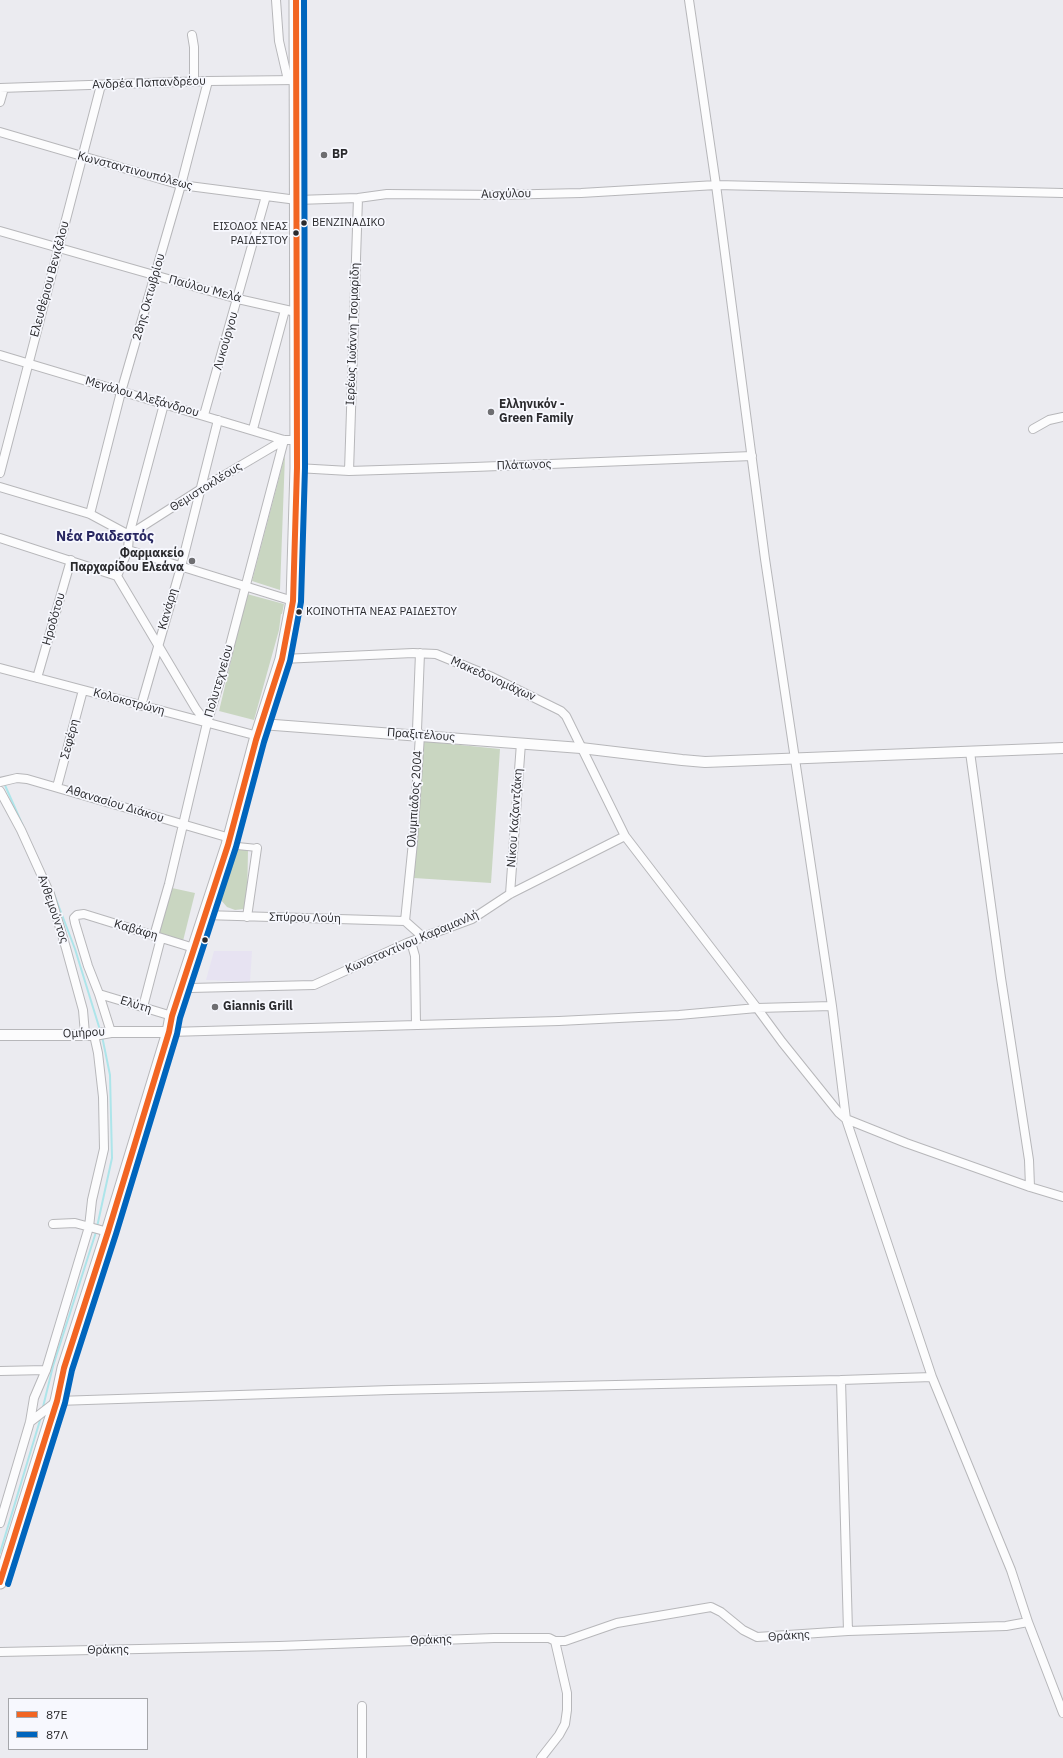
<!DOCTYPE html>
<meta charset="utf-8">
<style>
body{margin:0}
#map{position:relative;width:1063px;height:1758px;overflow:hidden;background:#ebebf0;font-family:"IBM Plex Sans",sans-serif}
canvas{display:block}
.legend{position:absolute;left:8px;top:1698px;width:140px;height:52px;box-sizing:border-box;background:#f7f8fe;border:1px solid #a5a6aa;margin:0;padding:5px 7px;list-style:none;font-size:12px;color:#2a2a2d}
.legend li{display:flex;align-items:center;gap:8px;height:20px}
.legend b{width:20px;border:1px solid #a5a6aa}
</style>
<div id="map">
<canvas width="1063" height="1758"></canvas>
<ul class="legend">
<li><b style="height:5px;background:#f26522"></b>87Ε</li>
<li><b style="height:5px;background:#0065bd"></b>87Λ</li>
</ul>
</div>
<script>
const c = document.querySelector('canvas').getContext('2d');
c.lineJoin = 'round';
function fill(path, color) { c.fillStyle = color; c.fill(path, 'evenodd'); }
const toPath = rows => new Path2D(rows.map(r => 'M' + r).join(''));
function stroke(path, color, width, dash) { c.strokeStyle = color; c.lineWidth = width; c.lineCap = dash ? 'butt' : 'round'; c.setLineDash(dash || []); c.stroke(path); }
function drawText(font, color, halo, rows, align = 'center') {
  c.font = font + ' "IBM Plex Sans",sans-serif'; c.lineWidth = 3.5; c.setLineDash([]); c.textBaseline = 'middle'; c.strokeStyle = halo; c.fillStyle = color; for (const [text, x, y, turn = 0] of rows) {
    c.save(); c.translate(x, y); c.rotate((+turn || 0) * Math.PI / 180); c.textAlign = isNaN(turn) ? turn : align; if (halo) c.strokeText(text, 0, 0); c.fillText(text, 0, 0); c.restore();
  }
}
fill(toPath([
 [214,951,252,951,250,982,206,980]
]), '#e7e3f2');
fill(toPath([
 [285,455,280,590,252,581],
 [247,594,284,604,282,614,281,614,279,630,254,720,219,711],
 [421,741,500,749,491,883,414,878],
 [239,849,248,850,247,906,244,909,235,910,227,907,220,899,234,853],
 [172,888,195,893,183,941,158,935]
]), '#c9d6c1');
stroke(toPath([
 [4,783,23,826],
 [54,894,75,949,100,1030],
 [97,1227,112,1158,110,1075,102,1036],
 [43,1407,53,1366,96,1232],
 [0,1553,41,1417]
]), '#ade5ea', 2);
const pedestrian = toPath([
 [228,845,257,848]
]);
const minor = toPath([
 [276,0,279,41,288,80],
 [689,0,716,185,1063,193],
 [192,35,194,47,194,81],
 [0,88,208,81,297,80],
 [0,102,4,88],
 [0,132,181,185,297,200,358,198,387,194,495,195,581,193,716,185,765,559,832,1006,757,1008,625,836,566,716,561,711,492,677,436,654,413,653,282,659],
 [0,231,238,299,296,312],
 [0,355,284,440,296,440],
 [204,415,266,196],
 [253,429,285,310],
 [1033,429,1049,420,1063,417],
 [297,468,349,471,474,467,752,456],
 [349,471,358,198],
 [0,473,101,85],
 [0,487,90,514,129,535,201,489,284,440],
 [90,514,121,392,181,185,208,81],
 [0,538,117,576,196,709,207,723],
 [128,550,293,601],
 [117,576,128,550,129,535,164,404],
 [420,653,417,730,420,735,413,842,405,921,423,937],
 [0,668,258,736],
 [37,678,71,560],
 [141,706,181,567,218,420],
 [970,752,1001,978,1029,1160,1030,1187],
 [0,782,17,778,27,779,230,838],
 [57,787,83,690],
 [0,791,21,830,50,894,66,948,83,1010,85,1034],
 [510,894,521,743],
 [204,915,405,921],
 [247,917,257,848],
 [154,936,169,884,207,723,223,672,284,440],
 [411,942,415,956,416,1025],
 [182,987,190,988,314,985,407,943,472,919,510,894,625,836],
 [99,994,172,1016],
 [832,1006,846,1119,906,1143,1030,1187,1063,1197],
 [143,1007,161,938],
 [111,1032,99,994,88,966,75,923,74,918,77,915,84,914,194,948],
 [169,1032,559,1021,679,1015,757,1008,782,1042,839,1113,846,1119,932,1377,841,1380],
 [53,1224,75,1223,108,1232],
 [0,1371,46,1370],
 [932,1377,1011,1570,1028,1622],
 [30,1422,57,1401,391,1390,841,1380,848,1631],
 [0,1523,30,1422,34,1398,46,1370,89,1227,92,1200,104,1149,103,1097,98,1053,94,1035],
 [0,1652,279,1646,494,1638,549,1638,555,1641,565,1641,617,1623,711,1607,721,1612,743,1630,757,1637,848,1631,1006,1626,1028,1622,1063,1713],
 [362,1758,362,1706],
 [541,1758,559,1735,565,1724,567,1710,567,1693,555,1641]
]);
const tertiary = toPath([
 [261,724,581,748,682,760,705,762,1063,748],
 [0,1035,94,1035,111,1032,169,1032]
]);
const primary = toPath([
 [0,1582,57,1401,64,1368,108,1232,169,1032,172,1016,228,845,256,740,282,659,293,601,297,468,296,0]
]);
stroke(pedestrian, '#b7b7ba', 8);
stroke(minor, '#b7b7ba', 10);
stroke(tertiary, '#b7b7ba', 12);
stroke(primary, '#b7b7ba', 15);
stroke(pedestrian, '#fcfcfd', 6);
stroke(minor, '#fcfcfd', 8);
stroke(tertiary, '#fcfcfd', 10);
stroke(primary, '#fcfcfd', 13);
stroke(toPath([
 [0,1582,57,1401,64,1368,108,1232,169,1032,172,1016,228,845,256,740,282,659,293,601,297,468,296,0]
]), '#f26522', 6);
stroke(toPath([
 [8,1584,65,1403,72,1370,116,1234,177,1034,180,1018,236,847,264,742,290,661,301,602,305,468,304,0]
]), '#0065bd', 6);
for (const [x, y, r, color] of [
 [324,155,4,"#6e6e71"],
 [304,223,3.5,"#2a2a2d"],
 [296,233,3.5,"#2a2a2d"],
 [491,412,4,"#6e6e71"],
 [192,561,4,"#6e6e71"],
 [299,612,3.5,"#2a2a2d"],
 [205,940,3.5,"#2a2a2d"],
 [215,1007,4,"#6e6e71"]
]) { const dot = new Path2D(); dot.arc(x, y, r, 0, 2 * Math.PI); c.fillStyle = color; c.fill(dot); stroke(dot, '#f7f8fe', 1.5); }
drawText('11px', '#2a2a2d', '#f7f8fe', [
 ["ΒΕΝΖΙΝΑΔΙΚΟ",312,223],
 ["ΕΙΣΟΔΟΣ ΝΕΑΣ",288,227,"right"],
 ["ΡΑΙΔΕΣΤΟΥ",288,241,"right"],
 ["ΚΟΙΝΟΤΗΤΑ ΝΕΑΣ ΡΑΙΔΕΣΤΟΥ",306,612]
], 'left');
drawText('12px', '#2a2a2d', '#f7f8fe', [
 ["Ανδρέα Παπανδρέου",149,83,-2],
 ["Κωνσταντινουπόλεως",135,171,15],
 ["Αισχύλου",506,194,-1],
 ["Ελευθέριου Βενιζέλου",50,279,-75],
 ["Παύλου Μελά",205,289,15],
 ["28ης Οκτωβρίου",149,297,-74],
 ["Ιερέως Ιωάννη Τσομαρίδη",353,334,-88],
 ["Λυκούργου",226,341,-74],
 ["Μεγάλου Αλεξάνδρου",142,397,16],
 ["Πλάτωνος",524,465,-2],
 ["Θεμιστοκλέους",206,487,-32],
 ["Κανάρη",168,609,-74],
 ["Ηροδότου",54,619,-74],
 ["Μακεδονομάχων",493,679,24],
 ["Πολυτεχνείου",219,681,-74],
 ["Κολοκοτρώνη",129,702,15],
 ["Πραξιτέλους",421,735,4],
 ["Σεφέρη",70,739,-75],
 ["Ολυμπιάδος 2004",415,799,-86],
 ["Αθανασίου Διάκου",115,804,17],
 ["Νίκου Καζαντζάκη",515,818,-86],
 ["Ανθεμούντος",53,909,71],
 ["Σπύρου Λούη",305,918,1],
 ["Καβάφη",136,930,16],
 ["Κωνσταντίνου Καραμανλή",412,942,-23],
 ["Ελύτη",136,1005,17],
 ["Ομήρου",84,1033,-3],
 ["Θράκης",789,1636,-4],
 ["Θράκης",431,1640,-2],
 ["Θράκης",108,1650,-1]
]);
drawText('bold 12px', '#2a2a2d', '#f7f8fe', [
 ["BP",332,155],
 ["Ελληνικόν -",499,405],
 ["Green Family",499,419],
 ["Φαρμακείο",184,554,"right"],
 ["Παρχαρίδου Ελεάνα",184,568,"right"],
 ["Giannis Grill",223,1007]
], 'left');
drawText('bold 14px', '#292862', '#f7f8fe', [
 ["Νέα Ραιδεστός",105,537]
]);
</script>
